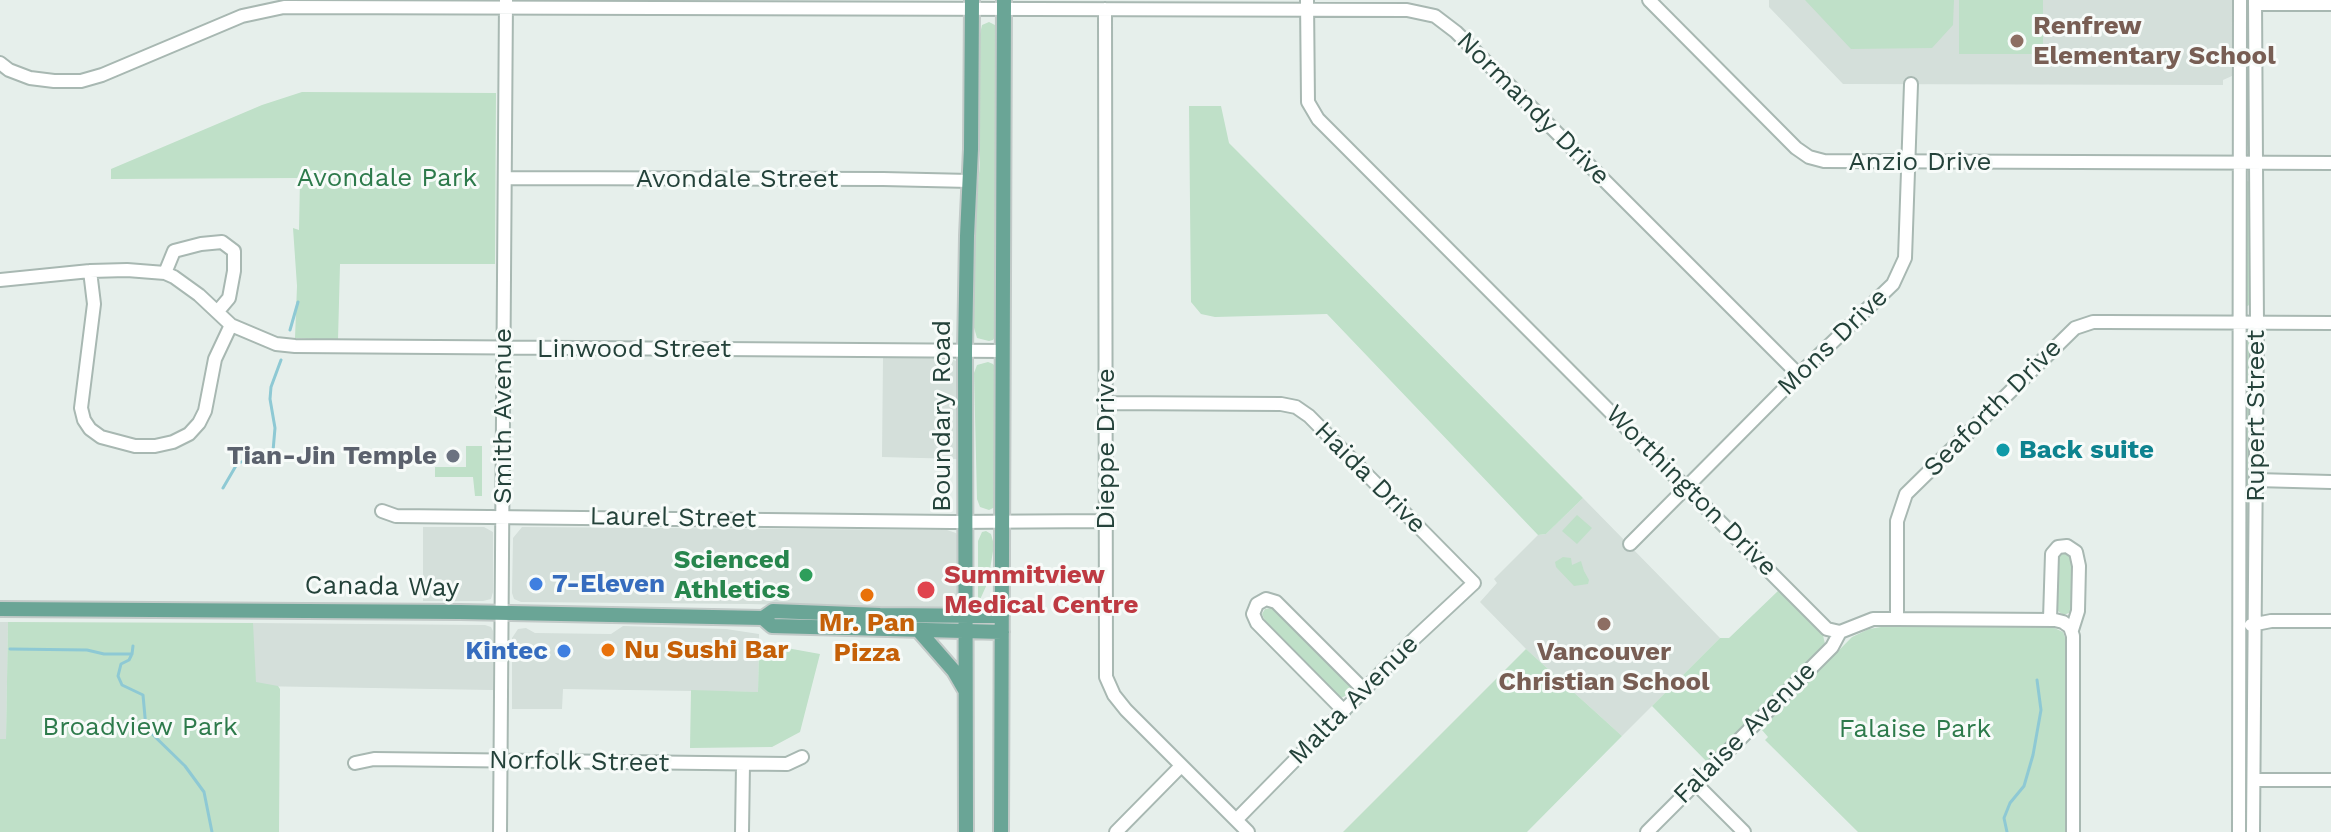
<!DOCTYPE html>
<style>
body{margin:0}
canvas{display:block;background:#e6efeb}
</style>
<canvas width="2331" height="832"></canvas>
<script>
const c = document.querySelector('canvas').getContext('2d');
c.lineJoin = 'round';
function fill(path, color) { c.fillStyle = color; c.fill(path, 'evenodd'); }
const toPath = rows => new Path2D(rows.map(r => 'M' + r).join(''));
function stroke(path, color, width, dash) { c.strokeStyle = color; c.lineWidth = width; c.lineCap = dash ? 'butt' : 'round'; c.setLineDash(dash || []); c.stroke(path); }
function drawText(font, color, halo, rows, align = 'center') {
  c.font = font + ' "Work Sans",sans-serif'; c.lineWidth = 6; c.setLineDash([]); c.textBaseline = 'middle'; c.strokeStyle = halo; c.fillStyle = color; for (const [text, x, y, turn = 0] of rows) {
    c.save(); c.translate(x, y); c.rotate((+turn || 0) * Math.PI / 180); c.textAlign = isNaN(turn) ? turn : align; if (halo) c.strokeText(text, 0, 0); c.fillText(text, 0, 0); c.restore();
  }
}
fill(toPath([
 [1769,0,2232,0,2232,76,2223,80,2223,85,1843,84,1769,7],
 [883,357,949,358,956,361,959,365,959,459,882,457],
 [1583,498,1720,638,1622,736,1526,649,1480,602,1497,583,1494,579,1538,535,1546,534],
 [423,527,484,527,493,532,493,592,491,599,483,601,423,601],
 [522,527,947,530,956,533,959,541,958,598,955,603,948,608,882,608,750,604,521,602,514,599,512,593,513,538],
 [0,622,8,622,6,739,0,739],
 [253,623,485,625,491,627,493,631,493,690,253,686],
 [623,626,726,629,759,634,758,692,563,689,562,709,512,709,512,638,518,629,526,628,535,633,611,634]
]), '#d4dfda');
fill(toPath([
 [1805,0,1954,0,1953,25,1932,48,1851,49],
 [1959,0,2043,0,2043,54,1959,54],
 [2245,0,2251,0,2251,144,2248,146,2246,145],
 [989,22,995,25,997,31,997,333,993,340,989,341,977,338,973,324,974,228,980,163,980,34,982,25],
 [302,92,496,93,495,264,340,264,338,340,295,338,297,286,293,228,299,230,300,178,111,179,111,169,262,105],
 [1189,106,1221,106,1229,143,1583,498,1546,534,1538,535,1327,314,1215,317,1201,314,1191,302],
 [2248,181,2251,185,2251,302,2248,306,2246,306,2244,183],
 [2249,340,2252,344,2250,603,2245,604,2245,342],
 [988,362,993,364,997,369,995,507,989,510,980,507,977,499,974,373,977,365],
 [466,446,482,446,482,496,475,496,473,477,435,477,435,467,466,467],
 [1577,515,1592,528,1577,544,1562,531],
 [986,531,991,534,994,545,988,582,978,604,978,541,982,532],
 [2065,552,2072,556,2074,565,2074,608,2071,612,2064,615,2059,612,2056,608,2056,560,2059,554],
 [1563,557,1571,558,1572,565,1581,561,1584,571,1589,580,1588,584,1574,586,1556,567,1555,562],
 [1779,590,1823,635,1825,644,1708,763,1652,706,1720,638,1729,638],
 [1271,608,1278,612,1351,683,1352,688,1349,694,1341,698,1337,697,1269,629,1262,614,1265,609],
 [8,622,253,623,256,682,278,686,280,689,279,832,0,832,0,739,6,739],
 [1881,627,2052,627,2063,632,2067,643,2067,832,1858,832,1765,740,1768,737,1762,730,1763,727,1852,637,1869,629],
 [2247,637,2249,832,2243,832,2244,639],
 [759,643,820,654,800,732,772,747,690,748,691,690,758,692],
 [1526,649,1622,736,1527,832,1343,832]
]), '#bfe0c8');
stroke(toPath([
 [290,330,298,302],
 [223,488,237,464,248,459,264,456,273,451,275,428,270,399,271,387,281,360],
 [133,646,132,654,129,660,121,664,118,676,122,685,143,695,146,728,185,766,204,792,212,832],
 [10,649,87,650,104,654,132,654],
 [2007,832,2004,818,2010,803,2024,786,2033,755,2041,710,2037,680]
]), '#8ec9d4', 3);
const minor = toPath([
 [1307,0,1308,102,1318,119,1827,629,1840,632,1873,619,1897,619,2055,620,2063,622,2070,627,2073,636,2073,832],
 [1649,0,1796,148,1809,157,1824,161,2331,163],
 [2255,4,2331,4],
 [1105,9,1106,677,1114,695,1126,710,1248,832],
 [0,63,9,70,30,78,54,81,81,81,102,75,242,16,284,7,1407,10,1435,16,1456,32,1799,375],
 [505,178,883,179,970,181],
 [90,271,94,304,81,408,84,420,90,429,101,437,135,446,155,446,173,442,189,434,199,423,205,411,215,359,231,325],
 [165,273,174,251,201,244,222,242,234,251,234,271,229,298,218,311],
 [0,280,90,271,127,270,165,273,174,277,199,295,231,325,276,344,295,346,1003,351],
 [1107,403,1281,404,1296,407,1309,416,1474,583,1416,637,1236,820],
 [2256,480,2331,482],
 [382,511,396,516,952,522,1105,521],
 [1630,544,1788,385,1893,284,1905,258,1911,84],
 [1897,619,1897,521,1906,494,2075,328,2093,322,2106,322,2331,323],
 [2050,619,2052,554,2058,547,2067,546,2076,552,2079,566,2078,611,2072,630],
 [2251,625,2271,621,2331,621],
 [1344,711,1257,623,1253,614,1257,604,1266,599,1276,602,1365,691],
 [355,763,374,759,787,764,802,757],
 [2254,780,2331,780],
 [1695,783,1744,832],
 [500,832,506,0],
 [742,832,743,764],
 [1116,832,1181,766],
 [1647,832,1832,647,1840,632],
 [2239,832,2240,0],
 [2253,832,2257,323,2255,0]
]);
const major = toPath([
 [0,609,460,612,763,618,773,611,880,615,1002,616],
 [763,618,772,626,1002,632],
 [919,631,954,671,965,690],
 [966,832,965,351,967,236,971,149,972,0],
 [1001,832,1004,0]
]);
stroke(minor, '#a8b8b2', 16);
stroke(major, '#c2cac8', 18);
stroke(minor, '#fff', 12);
stroke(major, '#6aa596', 14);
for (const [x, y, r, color] of [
 [2017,41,8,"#8d6e63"],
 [2003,450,8,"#0f9aa8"],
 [453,456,8,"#6b7280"],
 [806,575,8,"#2e9e5b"],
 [536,584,8,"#3f7fe0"],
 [926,590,10,"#e0444e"],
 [867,595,8,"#e8710a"],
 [1604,624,8,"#8d6e63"],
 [608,650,8,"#e8710a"],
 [564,651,8,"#3f7fe0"]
]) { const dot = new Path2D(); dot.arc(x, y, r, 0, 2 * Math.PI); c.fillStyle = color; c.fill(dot); stroke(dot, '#f7fbf9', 3); }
drawText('bold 26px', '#785e54', '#f7fbf9', [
 ["Renfrew",2033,26],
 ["Elementary School",2033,56],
 ["Vancouver",1604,652,"center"],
 ["Christian School",1604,682,"center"]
], 'left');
drawText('26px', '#24423a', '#f7fbf9', [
 ["Normandy Drive",1533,109,45],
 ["Anzio Drive",1920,162],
 ["Avondale Street",737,179],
 ["Mons Drive",1833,342,-44],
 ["Linwood Street",634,349],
 ["Seaforth Drive",1993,408,-45],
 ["Smith Avenue",503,416,-90],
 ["Boundary Road",942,416,-90],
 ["Rupert Street",2256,416,-90],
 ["Dieppe Drive",1106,449,-90],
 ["Haida Drive",1370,478,45],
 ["Worthington Drive",1691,491,45],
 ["Laurel Street",673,518,1],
 ["Canada Way",382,587,1],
 ["Malta Avenue",1354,700,-45],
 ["Falaise Avenue",1745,733,-45],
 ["Norfolk Street",579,762,1]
]);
drawText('26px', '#2d7a4b', '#f7fbf9', [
 ["Avondale Park",387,178],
 ["Broadview Park",140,727],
 ["Falaise Park",1915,729]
]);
drawText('bold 26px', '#0d838f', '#f7fbf9', [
 ["Back suite",2019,450]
], 'left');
drawText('bold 26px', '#5b616d', '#f7fbf9', [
 ["Tian-Jin Temple",437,456]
], 'right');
drawText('bold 26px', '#27864d', '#f7fbf9', [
 ["Scienced",790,560],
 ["Athletics",790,590]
], 'right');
drawText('bold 26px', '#be3a42', '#f7fbf9', [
 ["Summitview",944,575],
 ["Medical Centre",944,605]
], 'left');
drawText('bold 26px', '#366cbe', '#f7fbf9', [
 ["7-Eleven",552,584],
 ["Kintec",548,651,"right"]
], 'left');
drawText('bold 26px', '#c56008', '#f7fbf9', [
 ["Mr. Pan",867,623],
 ["Pizza",867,653],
 ["Nu Sushi Bar",624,650,"left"]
]);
</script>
